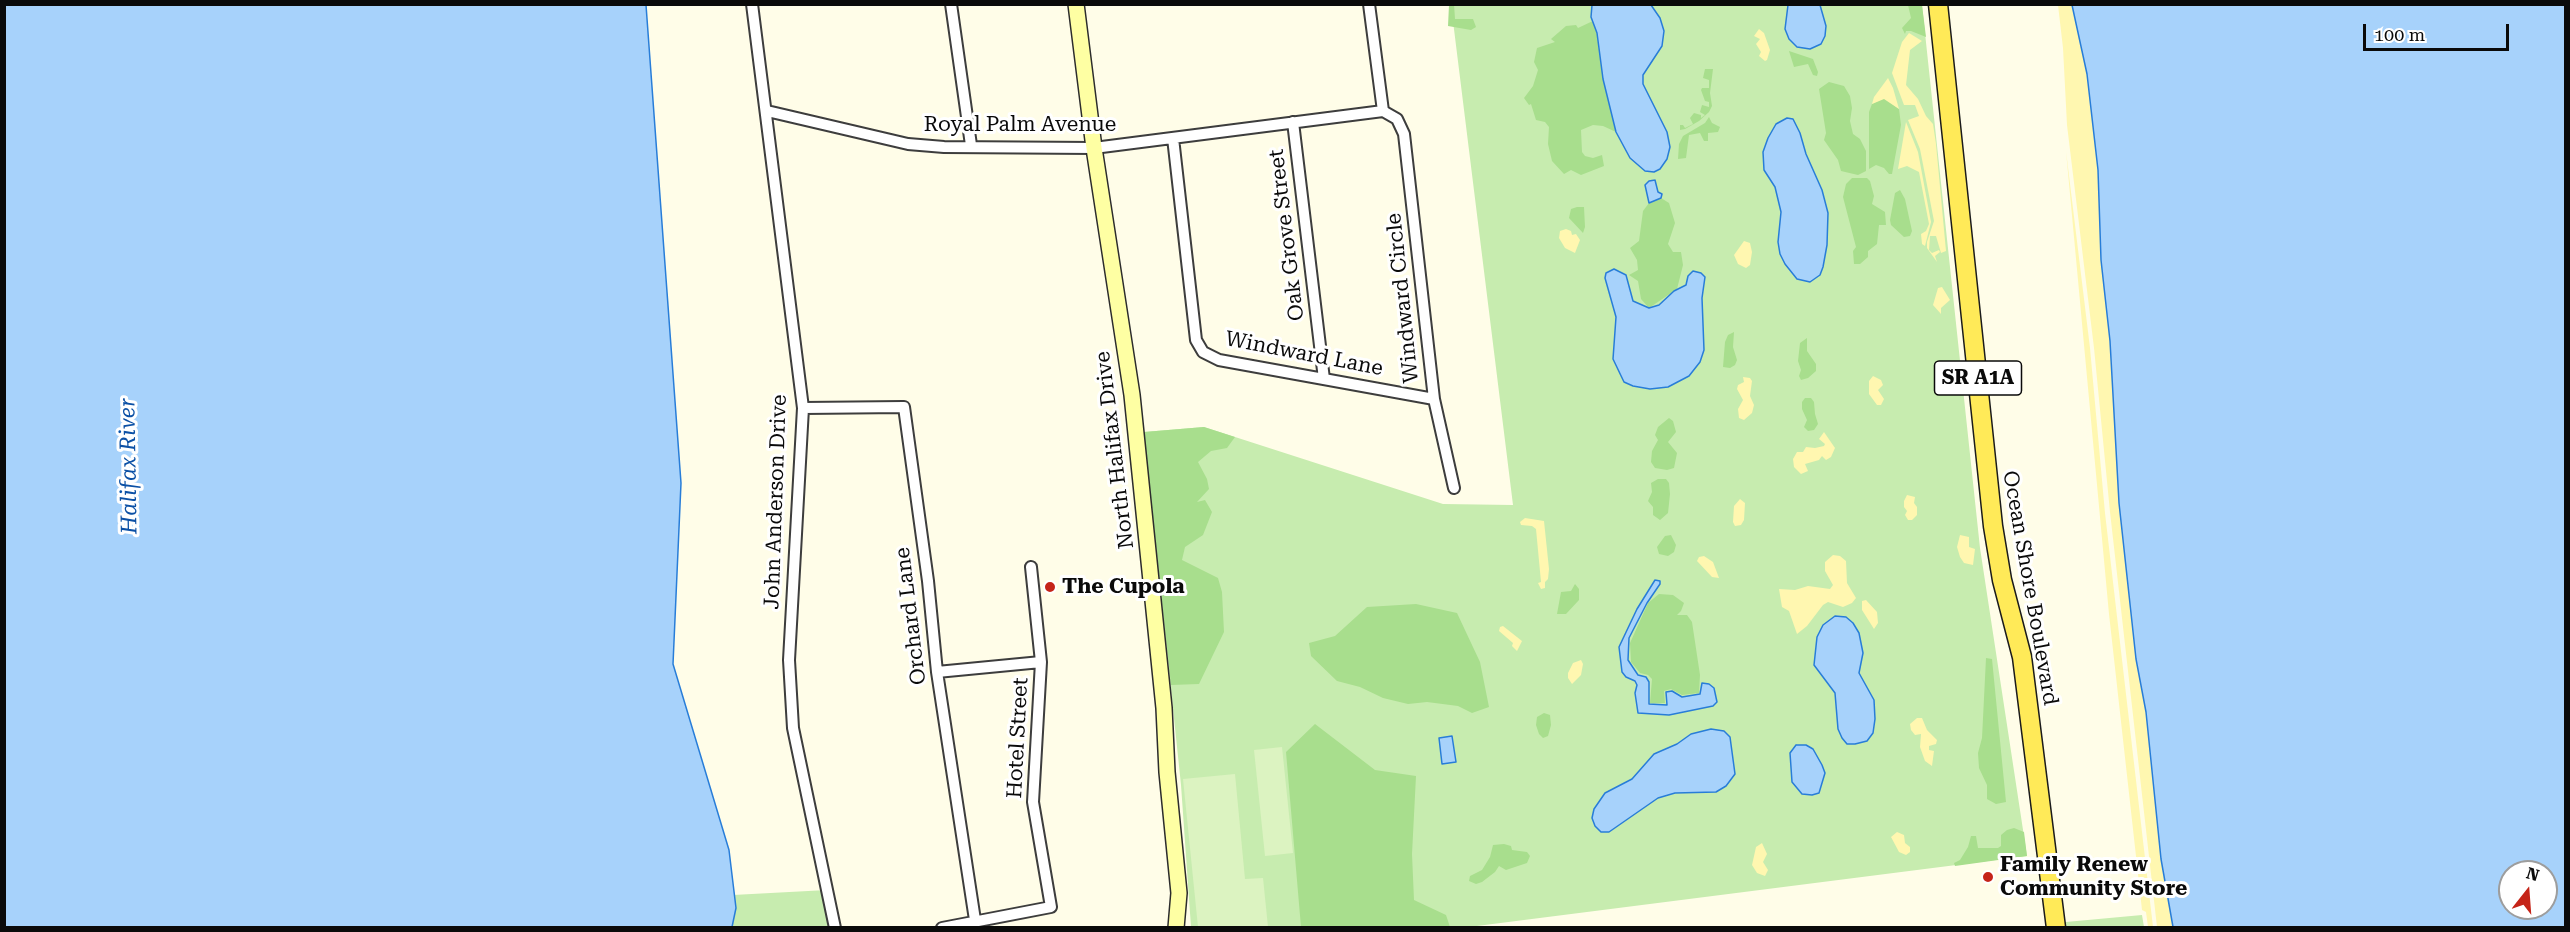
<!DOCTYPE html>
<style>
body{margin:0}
#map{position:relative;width:2570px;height:932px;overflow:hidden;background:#fffde8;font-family:"Roboto Serif",serif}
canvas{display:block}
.frame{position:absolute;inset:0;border:6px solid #0a0a0a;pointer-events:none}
.north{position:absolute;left:2498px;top:860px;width:60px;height:60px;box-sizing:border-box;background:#fff;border:2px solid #9d9d9d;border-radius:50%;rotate:17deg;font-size:16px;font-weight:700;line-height:24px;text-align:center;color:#0a0a0a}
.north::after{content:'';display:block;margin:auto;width:21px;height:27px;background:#c52418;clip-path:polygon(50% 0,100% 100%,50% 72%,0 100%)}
.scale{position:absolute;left:2363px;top:24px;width:146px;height:27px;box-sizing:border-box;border:3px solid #0a0a0a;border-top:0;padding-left:8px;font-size:18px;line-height:21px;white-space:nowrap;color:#0a0a0a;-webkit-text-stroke:4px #fff;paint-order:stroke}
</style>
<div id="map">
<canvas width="2570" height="932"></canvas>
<div class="frame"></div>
<div class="north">N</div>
<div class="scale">100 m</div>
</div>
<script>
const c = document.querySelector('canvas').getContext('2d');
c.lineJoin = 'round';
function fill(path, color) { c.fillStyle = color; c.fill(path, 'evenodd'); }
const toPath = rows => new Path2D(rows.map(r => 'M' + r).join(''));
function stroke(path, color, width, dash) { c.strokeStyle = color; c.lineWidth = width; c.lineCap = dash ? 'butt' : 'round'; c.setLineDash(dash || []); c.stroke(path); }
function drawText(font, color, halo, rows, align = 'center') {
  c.font = font + ' "Roboto Serif",serif'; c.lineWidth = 6; c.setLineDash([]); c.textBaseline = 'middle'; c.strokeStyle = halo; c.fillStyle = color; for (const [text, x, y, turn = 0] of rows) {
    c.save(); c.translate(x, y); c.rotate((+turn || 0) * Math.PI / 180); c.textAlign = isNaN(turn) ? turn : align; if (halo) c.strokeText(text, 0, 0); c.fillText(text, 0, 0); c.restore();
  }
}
fill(toPath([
 [1451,5,1922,5,1980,548,2027,856,1469,927,1191,927,1181,785,1144,432,1204,427,1443,504,1513,505],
 [827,890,835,928,732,928,736,908,733,895],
 [2142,915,2144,927,2056,927,2055,923]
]), '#c7ecaf');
fill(toPath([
 [1454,4,1455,19,1473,19,1476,27,1471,30,1448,26,1449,5],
 [1908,5,1922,5,1926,37,1911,31,1906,31,1905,34,1902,28,1911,18],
 [1595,20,1603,79,1616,132,1603,126,1593,125,1581,130,1582,152,1585,156,1593,158,1602,155,1604,166,1581,175,1571,170,1564,174,1552,161,1548,144,1549,127,1545,122,1536,120,1531,104,1529,105,1524,98,1533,86,1538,70,1534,62,1537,48,1555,42,1551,39,1566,26,1576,25,1578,28],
 [1789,51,1813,59,1818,72,1817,76,1813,75,1808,64,1794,67],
 [1705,69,1713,69,1710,93,1712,106,1709,112,1699,121,1685,129,1680,130,1680,125,1683,125,1685,128,1693,124,1690,118,1694,113,1701,115,1701,118,1705,115,1700,112,1702,105,1709,107,1709,102,1705,101,1701,90,1702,88,1709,88,1709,80,1703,78],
 [1829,82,1844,86,1850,96,1852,108,1850,121,1853,134,1860,139,1866,151,1866,171,1858,175,1841,171,1838,160,1824,140,1826,133,1819,89],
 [1884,98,1899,109,1901,125,1892,174,1889,174,1884,168,1876,165,1869,169,1869,112,1872,104],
 [1709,117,1712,123,1720,127,1718,132,1708,133,1708,141,1704,141,1700,133,1689,135,1686,158,1678,159,1679,144,1683,136,1705,123],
 [1852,178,1867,178,1870,181,1874,196,1872,204,1885,212,1886,225,1879,225,1877,244,1868,251,1868,257,1860,264,1854,264,1853,251,1856,247,1843,197,1846,184],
 [1900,190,1905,199,1912,231,1910,236,1904,237,1891,225,1890,220,1895,193],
 [1661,198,1669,203,1675,223,1668,244,1673,252,1681,252,1683,265,1677,289,1649,308,1641,299,1638,281,1629,275,1638,270,1637,260,1630,248,1639,241,1643,211,1649,203],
 [1577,207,1584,207,1585,227,1583,233,1569,218,1571,209],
 [1734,332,1733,347,1737,360,1735,365,1730,368,1723,367,1725,342,1728,335],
 [1807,338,1807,351,1816,364,1816,371,1808,378,1801,380,1799,376,1801,370,1798,361,1800,343],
 [1805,398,1811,398,1814,402,1815,414,1818,424,1814,430,1808,431,1804,427,1807,420,1802,409,1802,402],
 [1669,418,1673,421,1676,432,1668,442,1677,453,1674,468,1667,470,1655,468,1651,462,1652,451,1658,440,1655,435,1658,427],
 [1204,427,1235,437,1227,448,1211,451,1198,462,1207,479,1209,489,1197,502,1205,500,1212,512,1203,535,1185,547,1182,560,1218,578,1222,592,1224,632,1199,684,1171,685,1144,432],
 [1658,479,1666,479,1669,483,1670,494,1668,513,1660,520,1653,515,1653,507,1648,501,1652,492,1651,483],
 [1671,535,1676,545,1674,552,1668,556,1659,554,1657,547,1665,536],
 [1575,584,1579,589,1579,600,1566,614,1557,614,1561,592,1571,591],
 [1659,594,1673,595,1684,603,1681,611,1677,615,1687,615,1692,622,1700,675,1699,693,1682,695,1671,689,1664,691,1665,703,1650,703,1652,679,1648,675,1640,673,1631,662,1630,643,1648,603],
 [1416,604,1457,613,1480,662,1489,707,1472,713,1458,706,1427,702,1408,704,1383,698,1360,687,1337,681,1311,656,1309,643,1335,636,1367,607],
 [1986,658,1992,659,2006,802,1996,804,1987,799,1987,785,1979,768,1978,753,1982,738],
 [1544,713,1550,715,1551,725,1548,736,1543,738,1539,734,1536,725,1537,717],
 [1315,724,1375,770,1416,776,1412,854,1414,900,1446,915,1450,927,1301,927,1286,752],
 [2014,828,2024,832,2027,856,1955,866,1954,863,1960,860,1968,847,1971,836,1976,836,1978,848,1998,848,2001,846,2001,835,2007,830],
 [1504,844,1511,846,1512,850,1527,852,1530,856,1527,863,1506,870,1499,866,1495,872,1482,882,1476,884,1469,881,1470,876,1482,870,1490,857,1493,845]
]), '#a8de8d');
fill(toPath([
 [2058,5,2099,5,2213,927,2157,927,2110,512,2094,348,2067,125,2063,48],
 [1759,29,1764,33,1770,50,1767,60,1765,61,1759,56,1761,52,1756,44,1760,39,1754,36],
 [1909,33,1922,41,1910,50,1906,85,1918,99,1926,116,1933,124,1936,144,1946,251,1941,253,1936,236,1930,236,1929,250,1932,253,1939,250,1940,252,1935,256,1937,262,1927,248,1927,242,1934,221,1920,149,1908,120,1919,116,1915,105,1904,105,1892,73,1902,42],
 [1888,78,1893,88,1899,109,1884,99,1872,104,1874,97],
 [1906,122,1918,152,1931,222,1925,246,1922,244,1921,234,1926,231,1929,224,1919,172,1907,166,1898,169],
 [2066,151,2090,348,2105,513,2153,927,2148,927,2146,912,2142,910,2109,614],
 [1566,229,1571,231,1572,235,1576,234,1580,240,1575,253,1565,248,1559,238,1560,231],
 [1744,241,1750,243,1752,252,1750,265,1746,268,1738,264,1734,255],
 [1942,287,1950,300,1941,308,1941,314,1933,305,1938,288],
 [1873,376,1881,380,1883,385,1878,390,1884,399,1881,405,1877,405,1869,394,1869,381],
 [1743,377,1750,378,1752,381,1750,396,1754,405,1752,413,1744,420,1739,418,1738,409,1743,400,1737,389,1738,385,1744,382],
 [1824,432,1835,448,1831,457,1826,460,1822,456,1819,460,1805,464,1808,471,1801,474,1794,467,1793,459,1797,452,1803,452,1806,447,1815,448,1824,446,1825,444,1819,439],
 [1907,495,1915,497,1914,503,1917,507,1917,515,1912,520,1908,520,1905,515,1907,511,1904,507,1904,501],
 [1740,499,1745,503,1744,520,1741,525,1735,526,1733,522,1734,506],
 [1525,518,1544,521,1549,569,1548,579,1545,582,1545,588,1541,589,1538,583,1541,582,1536,529,1532,526,1521,525,1520,522],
 [1960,535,1969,537,1969,547,1975,549,1973,565,1964,563,1960,557,1957,547],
 [1833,555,1840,556,1846,561,1847,583,1856,598,1852,603,1843,607,1828,602,1823,605,1807,626,1797,634,1789,611,1782,607,1779,589,1795,590,1808,586,1830,589,1833,585,1825,571,1825,562],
 [1704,556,1713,562,1719,578,1712,577,1697,561,1699,557],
 [1866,600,1877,612,1878,623,1874,629,1862,610,1862,601],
 [1503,626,1522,641,1517,651,1512,646,1513,643,1499,631,1500,627],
 [1581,660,1583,664,1581,675,1572,684,1568,678,1568,673,1573,663],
 [1917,718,1922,718,1927,730,1937,740,1936,744,1929,746,1929,750,1934,751,1932,766,1925,761,1920,747,1921,734,1915,735,1911,730,1910,724],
 [1897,832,1904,835,1905,843,1910,847,1910,852,1906,855,1899,852,1891,837],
 [1762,843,1767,854,1763,862,1768,870,1765,876,1757,873,1752,865,1756,847]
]), '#fff7b0');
fill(toPath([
 [1282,747,1293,853,1265,856,1254,750],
 [1235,774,1245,879,1263,878,1268,927,1198,927,1183,779]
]), '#dcf3c1');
const water = toPath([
 [5,4,646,5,681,483,673,664,729,850,736,908,732,927,5,927,5,4],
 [1592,5,1651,5,1660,18,1664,31,1662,46,1643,75,1643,84,1667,132,1670,147,1667,159,1660,169,1654,172,1645,171,1630,158,1616,132,1603,79,1597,33,1591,17,1592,5],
 [1788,5,1820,5,1826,26,1825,36,1821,44,1810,49,1797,47,1789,39,1785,29,1788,5],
 [2072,5,2565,5,2565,927,2173,927,2161,859,2146,712,2136,659,2119,503,2110,341,2101,260,2098,170,2087,74,2072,5],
 [2510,872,2546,872,2546,908,2510,908,2510,872],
 [1787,118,1793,119,1800,133,1806,154,1822,190,1828,213,1827,245,1823,267,1820,275,1810,282,1797,279,1785,264,1780,254,1778,242,1781,212,1775,187,1764,170,1763,152,1768,138,1776,124,1787,118],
 [1655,180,1658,192,1662,194,1661,198,1649,203,1645,185,1649,181,1655,180],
 [1614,269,1626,275,1633,301,1649,308,1659,305,1674,291,1686,285,1688,276,1693,271,1701,273,1705,277,1702,298,1704,350,1700,362,1689,376,1668,387,1650,389,1633,386,1624,382,1613,359,1616,317,1605,278,1606,273,1614,269],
 [1655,580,1660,581,1660,584,1647,603,1629,638,1628,660,1638,675,1646,677,1649,682,1649,704,1667,705,1666,692,1672,691,1682,697,1700,694,1702,683,1709,684,1714,688,1717,702,1713,706,1669,715,1638,713,1635,693,1637,685,1635,681,1626,677,1622,672,1619,647,1637,609,1655,580],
 [1835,616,1846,617,1853,623,1859,633,1863,653,1859,673,1874,700,1875,719,1873,733,1867,741,1855,744,1847,744,1842,738,1838,729,1835,693,1814,665,1817,637,1823,625,1835,616],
 [1711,729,1724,731,1730,737,1735,774,1726,786,1716,792,1675,793,1658,798,1609,832,1601,832,1595,826,1592,818,1594,809,1605,793,1632,779,1654,754,1677,744,1691,734,1711,729],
 [1452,736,1456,762,1442,764,1439,738,1452,736],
 [1796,745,1806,745,1813,749,1822,765,1825,773,1819,793,1812,795,1802,794,1792,782,1790,753,1796,745]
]);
fill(water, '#a7d2fb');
stroke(water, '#287dd8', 1.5);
const street = toPath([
 [752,4,803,408,789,660,793,728,835,928],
 [951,4,971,145],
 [1369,4,1383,111],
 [767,111,908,144,944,147,1094,148,1383,111],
 [1383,111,1397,119,1404,134,1434,399,1454,488],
 [1293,122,1324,379],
 [1173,138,1196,340,1203,352,1219,360,1434,399],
 [803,408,904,407,928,581,937,672,975,920],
 [937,672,1041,662],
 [942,928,1051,907,1033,802,1041,662,1031,567]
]);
const secondary = toPath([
 [1076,4,1094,148,1132,395,1141,483,1164,708,1167,772,1179,893,1176,928]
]);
const primary = toPath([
 [1938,4,1993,526,2002,580,2022,657,2056,928]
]);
stroke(street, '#3d3d3d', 14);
stroke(secondary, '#2c2c2c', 18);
stroke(primary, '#1b1b1b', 21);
stroke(street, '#fff', 10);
stroke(secondary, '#feffa3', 15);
stroke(primary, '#ffea58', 18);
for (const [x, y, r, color] of [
 [1050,587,6,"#c52418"],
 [1988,877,6,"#c52418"]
]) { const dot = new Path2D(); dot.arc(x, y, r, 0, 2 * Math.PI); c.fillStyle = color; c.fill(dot); stroke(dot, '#fff', 2); }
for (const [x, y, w] of [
 [1978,378,87]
]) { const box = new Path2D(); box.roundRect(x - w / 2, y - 17, w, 34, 4.5); c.fillStyle = '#fff'; c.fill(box); stroke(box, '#0a0a0a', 1.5); }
drawText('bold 20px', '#0a0a0a', null, [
 ["SR A1A",1978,378]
]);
drawText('21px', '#0a0a0a', '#fff', [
 ["Royal Palm Avenue",1020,125],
 ["Oak Grove Street",1287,235,-97],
 ["Windward Circle",1403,298,-96],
 ["Windward Lane",1304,354,11],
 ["North Halifax Drive",1115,450,-97],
 ["John Anderson Drive",776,502,-88],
 ["Ocean Shore Boulevard",2030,588,80],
 ["Orchard Lane",911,616,-97],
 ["Hotel Street",1018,738,-87]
]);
drawText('bold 21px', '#0a0a0a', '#fff', [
 ["The Cupola",1062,587],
 ["Family Renew",2000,865],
 ["Community Store",2000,889]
], 'left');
drawText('italic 22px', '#0b50a5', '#fff', [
 ["Halifax River",129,466,-91]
]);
</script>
